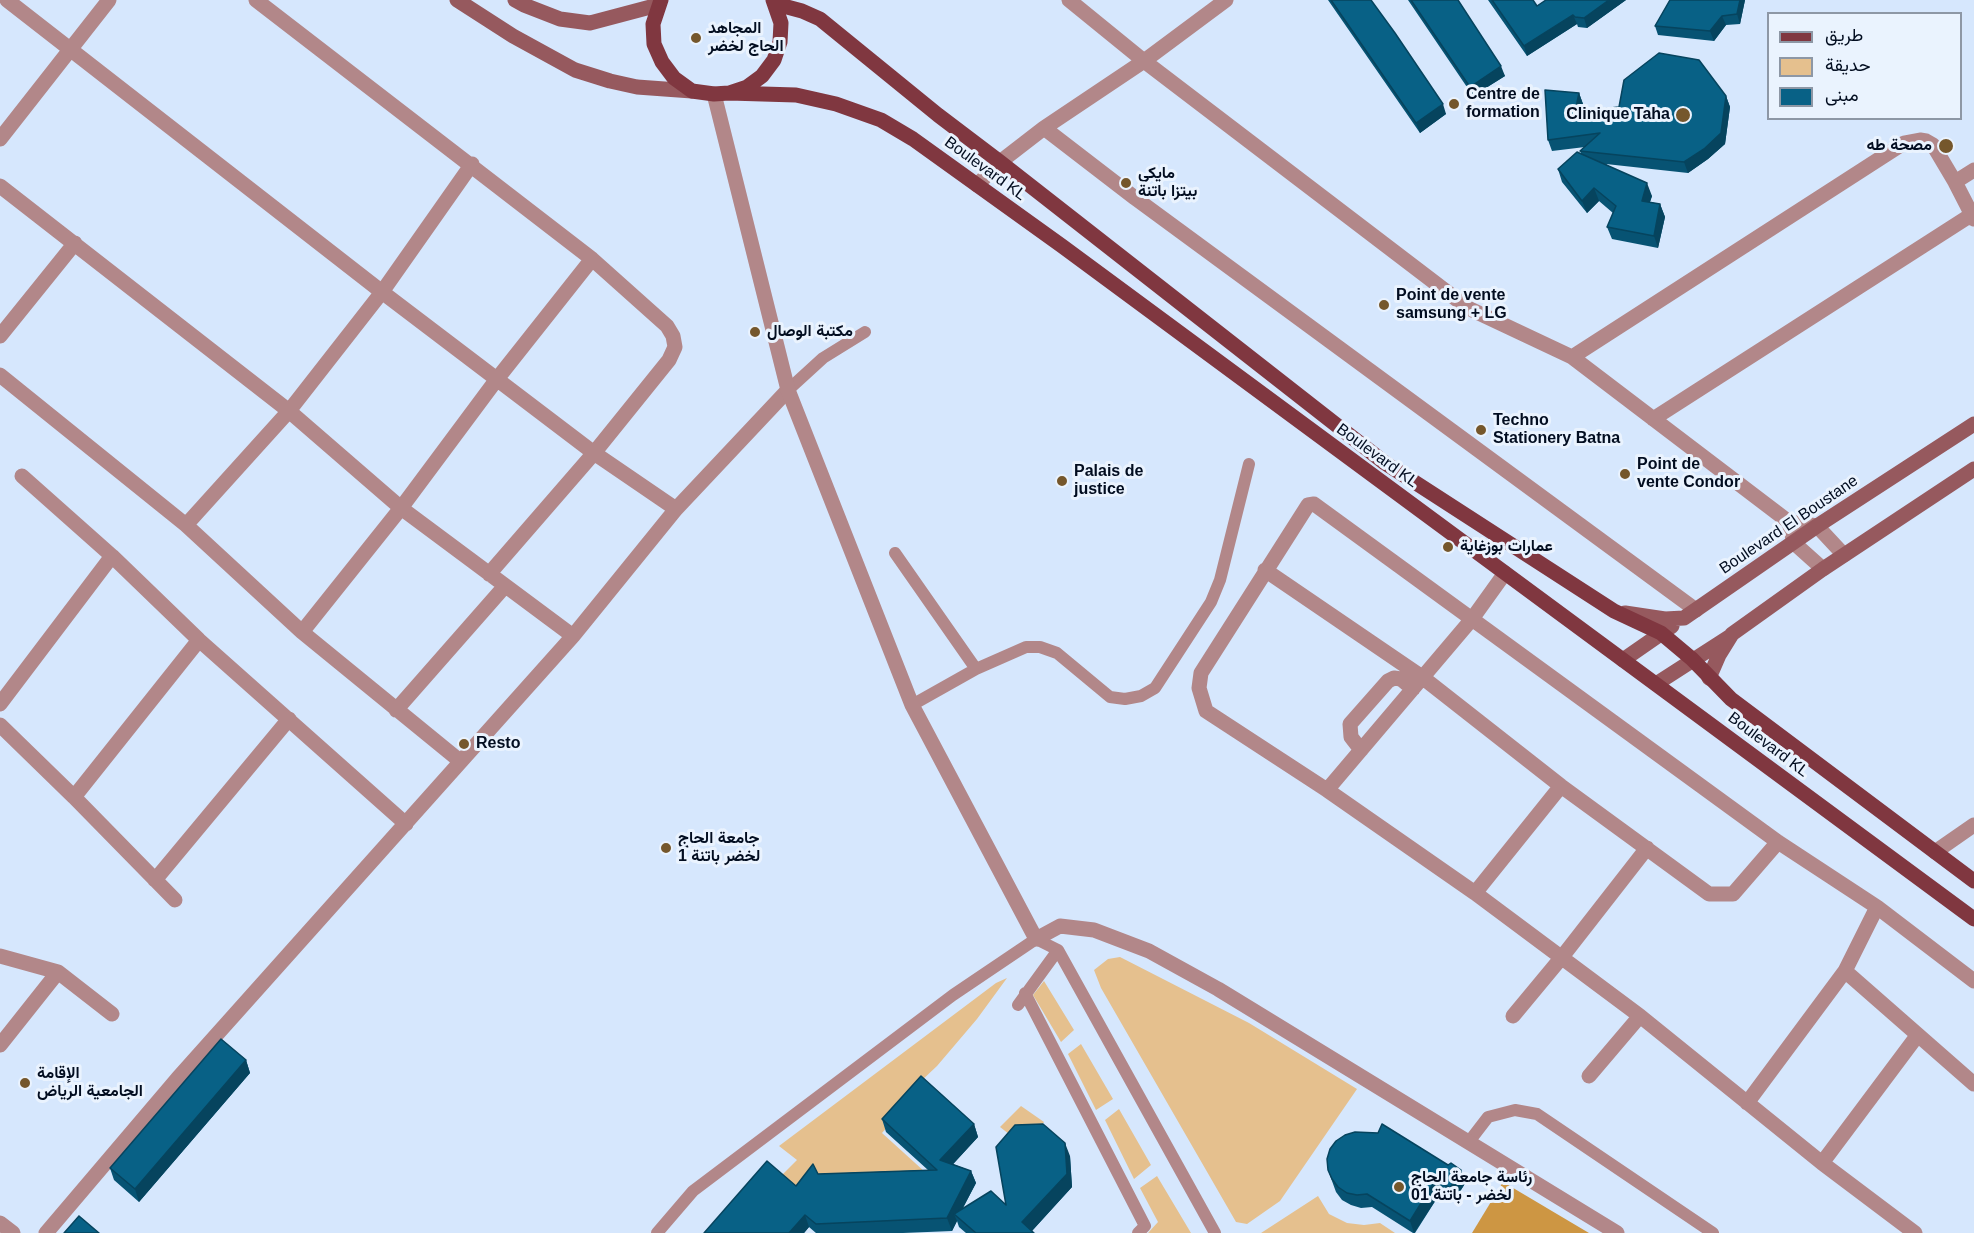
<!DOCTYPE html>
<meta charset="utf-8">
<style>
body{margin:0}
#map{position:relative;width:1974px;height:1233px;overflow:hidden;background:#d6e7fd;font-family:Arial,Vazirmatn,sans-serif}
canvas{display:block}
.legend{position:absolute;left:1767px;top:12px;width:195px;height:108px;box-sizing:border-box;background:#eaf3fe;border:2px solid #8d97a5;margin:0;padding:8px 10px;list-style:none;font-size:18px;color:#020d20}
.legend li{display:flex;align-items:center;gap:12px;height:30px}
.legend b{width:30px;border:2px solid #8d97a5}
</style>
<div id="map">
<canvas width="1974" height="1233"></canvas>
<ul class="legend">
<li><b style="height:8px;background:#803740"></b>طريق</li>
<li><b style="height:16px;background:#e5c08e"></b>حديقة</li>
<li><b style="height:16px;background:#086186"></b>مبنى</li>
</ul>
</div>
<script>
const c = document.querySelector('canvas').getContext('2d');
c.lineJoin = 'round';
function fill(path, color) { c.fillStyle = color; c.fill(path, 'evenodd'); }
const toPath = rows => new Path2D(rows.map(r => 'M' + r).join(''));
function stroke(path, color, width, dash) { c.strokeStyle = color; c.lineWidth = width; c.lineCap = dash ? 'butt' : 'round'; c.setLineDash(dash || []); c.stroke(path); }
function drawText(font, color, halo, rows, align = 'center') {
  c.font = font + ' Arial,Vazirmatn,sans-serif'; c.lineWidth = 6; c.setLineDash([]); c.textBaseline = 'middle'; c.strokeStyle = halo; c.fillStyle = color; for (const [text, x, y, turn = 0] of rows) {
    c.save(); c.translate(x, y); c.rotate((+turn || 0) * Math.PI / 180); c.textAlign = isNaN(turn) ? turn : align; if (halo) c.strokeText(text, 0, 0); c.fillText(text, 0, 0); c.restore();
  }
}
fill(toPath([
 [1120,957,1249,1023,1357,1089,1280,1201,1247,1224,1236,1222,1101,988,1094,970,1108,959],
 [1007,978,977,1019,937,1066,919,1083,923,1086,882,1133,925,1172,809,1201,781,1176,797,1160,779,1146,996,983],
 [1044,981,1074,1030,1061,1042,1033,995],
 [1081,1044,1113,1099,1096,1110,1068,1054],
 [1021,1106,1044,1122,1033,1138,1018,1141,1000,1127],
 [1119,1109,1151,1165,1134,1179,1105,1120],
 [1157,1176,1191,1233,1148,1233,1158,1222,1140,1188],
 [1318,1196,1329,1214,1347,1223,1364,1225,1380,1223,1395,1233,1261,1233]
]), '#e5c08e');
fill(toPath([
 [1503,1182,1589,1233,1472,1233]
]), '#cd9643');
stroke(toPath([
 [788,390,823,358,865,332],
 [895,553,976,669],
 [912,705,976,669,1026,647,1040,647,1057,653,1110,697,1125,699,1141,696,1155,688,1211,602,1220,580,1249,464],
 [1025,993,1145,1226,1138,1233],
 [1018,1005,1058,950],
 [1468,1143,1488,1117,1515,1110,1537,1114,1713,1233],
 [657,1233,693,1191,953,995,1036,939,1058,950,1215,1233]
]), '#b28789', 12);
stroke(toPath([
 [7,0,382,292,594,453,676,509],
 [256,0,592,259,667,326,673,336,675,347,669,360,594,453,489,574],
 [1069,0,1144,61,1468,308,1572,357,1789,522,1817,526,1844,555],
 [1044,128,1135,198,1696,610],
 [0,139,109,0],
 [1955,182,1974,170],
 [977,185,1000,162,1044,128,1144,61,1226,0],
 [0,186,289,411,401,508,573,636],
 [0,336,75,243],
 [1572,357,1904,143,1920,140,1926,141,1933,145,1955,182,1974,219],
 [0,375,186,525,302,632,460,761],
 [1653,419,1971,215],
 [22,476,112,556,199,640,406,824],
 [1789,522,1794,543,1823,569],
 [186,525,289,411,382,292,472,164],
 [1265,570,1422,677,1561,786,1709,894,1733,894,1778,842],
 [302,632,401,508,497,379,592,259],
 [0,704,112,556],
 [396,710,505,586],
 [0,725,74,797,175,900],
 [1361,750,1351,737,1350,724,1388,681,1394,678,1401,679,1413,689],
 [1327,790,1472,619,1505,573],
 [74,797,199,640],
 [1935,852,1974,825],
 [155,880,289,719],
 [1475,893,1561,786],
 [0,956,58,972,112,1014],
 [1845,971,1974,1084],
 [1513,1016,1562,957,1647,848],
 [0,1045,58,972],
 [1589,1076,1640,1016],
 [1747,1103,1845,971,1877,907],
 [1822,1163,1917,1036],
 [0,1223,13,1233],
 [46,1233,177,1079,573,636,676,509,788,390],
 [1915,1233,1822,1163,1640,1016,1475,893,1327,790,1206,711,1199,688,1201,673,1308,505,1314,504,1778,842,1877,907,1974,981]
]), '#b28789', 15);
stroke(toPath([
 [714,94,788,390,912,705,1036,939,1060,926,1094,930,1149,951,1218,989,1617,1233]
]), '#b28789', 15);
stroke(toPath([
 [457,0,513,36,575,70,610,81,637,87,692,91],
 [515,0,524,5,560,19,590,23,658,5],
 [1625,613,1665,619,1684,618,1817,526,1974,424],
 [1623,660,1672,626],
 [1709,678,1719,655,1732,634,1823,569,1974,469],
 [1656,684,1729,637]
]), '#96595e', 15);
stroke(toPath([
 [661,0,653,24,654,44,662,62,674,78,692,91,714,94,729,93,747,87,762,76,774,60,780,42,781,23,773,0],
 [776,4,802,11,820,19,938,115,1000,162,1385,463,1614,611,1661,633,1692,659,1731,699,1974,881],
 [729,93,796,95,836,104,881,120,913,139,1062,246,1974,919]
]), '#803740', 15);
fill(toPath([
 [1328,0,1371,0,1446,114,1420,133],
 [1408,0,1458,0,1505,76,1473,96],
 [1488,0,1533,0,1537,6,1546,0,1626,0,1587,28,1578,27,1577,24,1527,56],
 [1670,0,1745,0,1740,24,1726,25,1714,41,1658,35,1655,26],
 [1579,93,1583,104,1581,111,1726,96,1730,107,1725,144,1708,159,1688,173,1606,164,1652,196,1650,202,1660,204,1665,217,1658,248,1612,239,1607,227,1613,213,1599,201,1587,213,1562,182,1558,169,1581,153,1580,151,1585,147,1552,151,1548,140],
 [246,1060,250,1073,139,1202,114,1180,110,1168],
 [882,1119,974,1124,978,1137,953,1164,971,1171,976,1183,963,1208,1006,1205,1070,1156,1072,1187,1032,1231,1034,1233,966,1233,959,1227,957,1221,952,1231,903,1233,816,1233,809,1227,804,1233,704,1233,818,1174,928,1170,886,1132],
 [1328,1170,1466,1182,1454,1201,1441,1192,1415,1233,1413,1233,1372,1207,1361,1208,1351,1205,1342,1200,1336,1192]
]), '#075373');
fill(toPath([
 [1609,0,1626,0,1587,28,1584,18],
 [1740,0,1745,0,1740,24,1737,14],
 [1573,15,1577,24,1527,56,1524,46],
 [1722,16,1726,25,1714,41,1710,31],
 [1501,66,1505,76,1473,96,1470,87],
 [1579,93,1583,104,1579,123,1575,112],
 [1726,96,1730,107,1725,144,1708,159,1688,173,1684,162],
 [1443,104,1446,114,1420,133,1416,123],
 [1647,183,1652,196,1646,213,1642,201],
 [1594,188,1599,201,1587,213,1582,201],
 [1660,204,1665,217,1658,248,1654,236],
 [246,1060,250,1073,139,1202,135,1189],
 [974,1124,978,1137,945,1173,940,1160],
 [1065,1143,1070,1156,1072,1187,1030,1233,1022,1222],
 [1461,1170,1466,1182,1454,1201,1450,1188],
 [971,1171,976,1183,958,1217,954,1214,957,1221,952,1231,947,1218],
 [1436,1179,1441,1192,1414,1233,1410,1221],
 [805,1215,809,1227,804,1233,789,1233]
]), '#06445e');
const building = toPath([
 [1331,0,1371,0,1395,33,1443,104,1416,123,1331,0],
 [1411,0,1458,0,1501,66,1470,87,1411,0],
 [1492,0,1533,0,1537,6,1546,0,1609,0,1584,18,1575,17,1573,15,1524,46,1492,0],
 [1670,0,1740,0,1737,14,1722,16,1710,31,1655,26,1670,0],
 [1659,53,1699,60,1726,96,1721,133,1704,149,1684,162,1580,151,1600,133,1548,140,1545,90,1579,93,1575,112,1619,107,1624,80,1659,53],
 [1577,152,1647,183,1642,201,1660,204,1654,236,1607,227,1616,206,1594,188,1582,201,1558,169,1577,152],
 [221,1039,246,1060,135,1189,110,1168,221,1039],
 [921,1076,974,1124,940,1160,971,1171,947,1218,816,1224,805,1215,789,1233,704,1233,767,1161,796,1186,813,1164,818,1174,937,1170,882,1119,921,1076],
 [1043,1124,1065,1143,1067,1174,1022,1222,1034,1233,976,1233,954,1214,991,1191,1006,1205,996,1147,1015,1125,1043,1124],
 [1382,1124,1448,1165,1451,1163,1461,1170,1450,1188,1436,1179,1410,1221,1367,1194,1357,1195,1347,1193,1338,1187,1332,1179,1328,1170,1327,1159,1330,1149,1336,1141,1345,1135,1355,1132,1378,1133,1382,1124],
 [79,1216,99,1233,64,1233,79,1216]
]);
fill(building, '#086186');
stroke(building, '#06445e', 1.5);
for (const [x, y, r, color] of [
 [696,38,6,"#75572c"],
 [1454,104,6,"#75572c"],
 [1683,115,8,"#75572c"],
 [1946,146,8,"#75572c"],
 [1126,183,6,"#75572c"],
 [1384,305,6,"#75572c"],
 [755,332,6,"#75572c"],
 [1481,430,6,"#75572c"],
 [1625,474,6,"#75572c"],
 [1062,481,6,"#75572c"],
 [1448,547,6,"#75572c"],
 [464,744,6,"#75572c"],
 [666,848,6,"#75572c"],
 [25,1083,6,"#75572c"],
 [1399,1187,6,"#75572c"]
]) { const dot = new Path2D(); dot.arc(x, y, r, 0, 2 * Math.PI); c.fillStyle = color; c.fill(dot); stroke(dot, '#eaf3fe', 2); }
drawText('bold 16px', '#020d20', '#eaf3fe', [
 ["المجاهد",708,29],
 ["الحاج لخضر",708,47],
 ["Centre de",1466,95],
 ["formation",1466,113],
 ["Clinique Taha",1670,115,"right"],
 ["مصحة طه",1932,146,"right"],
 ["مايكي",1138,174],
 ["بيتزا باتنة",1138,192],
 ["Point de vente",1396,296],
 ["samsung + LG",1396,314],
 ["مكتبة الوصال",767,332],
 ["Techno",1493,421],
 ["Stationery Batna",1493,439],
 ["Point de",1637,465],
 ["vente Condor",1637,483],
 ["Palais de",1074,472],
 ["justice",1074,490],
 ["عمارات بوزغاية",1460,547],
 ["Resto",476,744],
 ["جامعة الحاج",678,839],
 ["لخضر باتنة 1",678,857],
 ["الإقامة",37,1074],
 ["الجامعية الرياض",37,1092],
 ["رئاسة جامعة الحاج",1411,1178],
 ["لخضر - باتنة 01",1411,1196]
], 'left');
drawText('16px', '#020d20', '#eaf3fe', [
 ["Boulevard KL",985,169,36],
 ["Boulevard KL",1377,456,36],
 ["Boulevard El Boustane",1789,525,-34],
 ["Boulevard KL",1768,745,37]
]);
</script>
